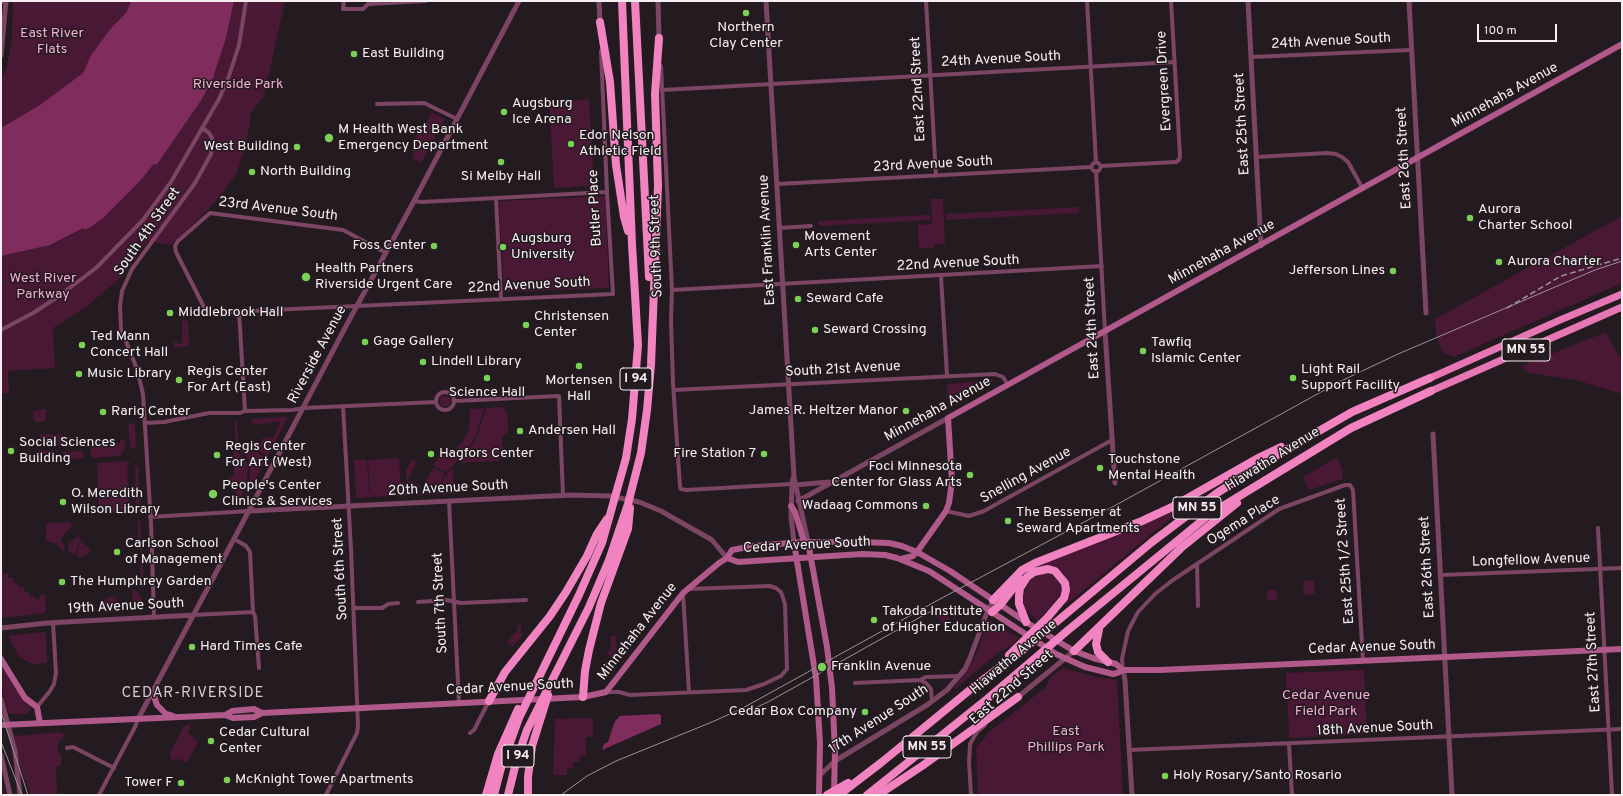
<!DOCTYPE html>
<style>
body{margin:0}
#map{position:relative;width:1623px;height:796px;overflow:hidden;background:#241b20;font-family:Overpass,sans-serif}
canvas{display:block}
.frame{position:absolute;inset:0;border:2px solid #f6eff2;pointer-events:none}
.scale{position:absolute;left:1477px;top:24px;width:80px;height:18px;box-sizing:border-box;border:2px solid #f6eff2;border-top:0;padding-left:5px;font-size:12px;line-height:14px;white-space:nowrap;color:#f6eff2;-webkit-text-stroke:3px #241b20;paint-order:stroke}
</style>
<div id="map">
<canvas width="1623" height="796"></canvas>
<div class="frame"></div>
<div class="scale">100 m</div>
</div>
<script>
const c = document.querySelector('canvas').getContext('2d');
c.lineJoin = 'round';
function fill(path, color) { c.fillStyle = color; c.fill(path, 'evenodd'); }
const toPath = rows => new Path2D(rows.map(r => 'M' + r).join(''));
function stroke(path, color, width, dash) { c.strokeStyle = color; c.lineWidth = width; c.lineCap = dash ? 'butt' : 'round'; c.setLineDash(dash || []); c.stroke(path); }
function drawText(font, color, halo, rows, align = 'center') {
  c.font = font + ' Overpass,sans-serif'; c.lineWidth = 3; c.setLineDash([]); c.textBaseline = 'middle'; c.strokeStyle = halo; c.fillStyle = color; for (const [text, x, y, turn = 0] of rows) {
    c.save(); c.translate(x, y); c.rotate((+turn || 0) * Math.PI / 180); c.textAlign = isNaN(turn) ? turn : align; if (halo) c.strokeText(text, 0, 0); c.fillText(text, 0, 0); c.restore();
  }
}
fill(toPath([
 [13,1,131,1,126,13,112,27,91,55,83,73,40,105,1,128,1,78,6,70,12,38],
 [234,1,285,1,264,96,251,113,247,142,236,175,208,210,171,245,148,241,120,278,86,307,53,328,55,368,8,371,9,393,1,394,1,256,50,245,83,228,86,228,140,181,155,163,158,163,200,102,212,81,226,38],
 [589,99,594,186,554,188,549,101],
 [431,112,445,119,421,163,412,158,414,154,413,140,428,120],
 [605,196,609,288,504,292,499,201],
 [931,199,943,199,945,244,935,245,933,248,919,248,918,225,932,224],
 [1079,207,1079,213,946,220,946,214],
 [930,215,930,220,819,226,818,221],
 [1622,216,1622,283,1454,357,1443,353,1436,335,1435,319],
 [182,320,188,321,189,346,174,348,174,342,178,342,178,344,182,344],
 [1606,332,1622,362,1622,394,1576,380,1528,373,1521,366],
 [993,380,994,381,948,406,947,384],
 '439.5 401a5.5 5.5 0 1 1 11 0a5.5 5.5 0 1 1-11 0Z',
 [502,407,507,413,508,428,507,433,502,437,503,451,501,457,498,461,461,463,477,437,486,408],
 [484,408,476,436,464,455,446,472,433,466,437,458,454,451,464,439,469,429,470,409],
 [46,409,46,420,37,423,34,420,33,413,35,411],
 [286,417,287,419,267,457,257,449,263,438,273,438,281,421,253,425,252,419],
 [234,421,237,421,239,450,253,446,256,451,266,459,244,500,250,478,249,461,246,456,239,451,236,446],
 [135,423,136,446,134,448,130,448,128,424],
 [40,434,53,434,54,445,37,446,37,440,40,439],
 [57,434,73,438,75,446,62,447,58,445],
 [232,439,235,449,245,459,248,466,247,480,240,501,237,500,235,489,231,480,224,478,234,477],
 [120,440,125,440,125,449,120,456,94,458,90,454,90,445,120,443],
 [53,450,55,454,59,455,60,460,38,461,37,451],
 [81,451,83,452,84,458,63,460,63,452],
 [1337,457,1343,471,1342,479,1309,490,1303,477],
 [399,458,401,490,402,482,405,482,409,490,415,495,356,498,354,460,367,460,369,492,370,492,368,460],
 [412,459,417,461,408,480,420,486,417,493,410,488,407,480,406,470],
 [124,461,130,462,127,468,129,501,121,512,99,513,97,463],
 [135,465,138,466,140,511,138,511,138,505,136,505],
 [433,468,445,473,440,486,440,494,419,495],
 [453,469,454,494,442,494,443,481,448,472],
 [1195,497,1197,499,1156,530,1066,605,1065,604,1069,595,1070,589,1066,577,1058,569,1040,565],
 [138,520,140,520,144,586,142,588,134,582,136,579,141,582,140,550,138,549],
 [71,522,72,526,62,537,61,542,63,542,64,551,63,551,57,544,46,541,46,523],
 [79,536,81,539,77,547,76,554,72,554,68,551,69,544,74,539],
 [81,541,91,549,86,555,77,558,78,548],
 [1,569,3,569,3,574,8,573,8,578,13,578,14,583,18,583,19,587,24,587,24,592,29,592,29,596,34,596,34,599,40,599,40,595,45,595,46,610,44,613,1,618],
 [1046,573,1056,577,1061,584,1062,588,1059,597,1038,621,1027,611,1025,611,1023,603,1024,592,1029,582,1033,578],
 [1314,580,1315,594,1304,595,1303,581],
 '1266 595a6 6 0 1 1 12 0a6 6 0 1 1-12 0Z',
 [132,589,134,589,140,595,143,602,142,607,131,609,115,606,99,606,100,601,114,596,119,603,133,607],
 [945,609,950,619,942,624,936,613],
 [989,619,1018,638,1013,644,999,652,955,689,954,688,965,673,976,655],
 [517,625,521,625,522,636,512,647,507,642,517,631],
 [44,632,46,634,47,663,34,664,24,660,18,655,8,636],
 [616,635,617,636,615,640,617,646,615,652,617,659,615,660,606,653,611,649,611,636],
 [1,663,24,700,31,709,27,714,9,714,1,688],
 [1063,668,1101,678,1117,680,1123,795,978,795,976,746,980,744,989,732,1046,687,1050,678],
 [1364,670,1367,734,1289,738,1286,673],
 [593,718,593,737,586,737,586,755,580,756,579,762,573,762,573,768,567,768,567,775,553,775,555,719],
 [191,725,188,733,194,737,193,739,198,742,187,763,179,759,171,760,170,753,184,726],
 [60,732,65,735,59,742,57,748,62,758,60,766,56,767,57,795,31,795,20,767,14,736]
]), '#481834');
fill(toPath([
 [131,1,234,1,226,38,212,81,200,102,158,163,156,165,154,164,140,181,102,219,89,228,84,230,83,228,50,245,1,256,1,128,40,105,83,73,91,55,112,27,126,13],
 [657,714,661,715,661,724,602,750,604,744,608,742,615,721,620,716]
]), '#802d5e');
stroke(toPath([
 [344,1,343,9,363,9,368,4,426,1],
 [926,1,936,176],
 [1087,1,1096,162],
 [1251,57,1411,50],
 [661,66,672,290,671,321,673,383,680,487,681,489,686,490,792,484],
 [662,90,1175,62],
 [377,104,424,103,457,119],
 [1256,157,1327,153,1336,154,1342,157,1348,162,1363,189],
 '1091.5 167a4.5 4.5 0 1 1 9 0a4.5 4.5 0 1 1-9 0Z',
 [1101,166,1176,162,1179,160,1180,156,1171,1],
 [1096,171,1105,331],
 [777,184,1091,167],
 [496,198,501,298],
 [414,201,422,202,607,192],
 [779,228,811,226],
 [386,253,343,230,210,213,178,241,175,246,176,252,207,313,613,294,607,192,601,51],
 [941,276,947,376],
 [672,290,1102,266],
 [239,311,245,411],
 [1,330,33,313,59,296,96,268,143,220,171,182,219,99,228,79,239,45,246,1],
 [674,390,995,374,1003,377,1008,385],
 '436 401a9 9 0 1 1 18 0a9 9 0 1 1-18 0Z',
 [454,401,559,396,563,496],
 [145,423,164,422,209,413,240,413,245,411,292,410,304,408,436,402],
 [449,501,459,703],
 [946,511,969,516,984,511,1112,440],
 [150,517,249,511],
 [1598,528,1612,795],
 [234,539,246,546,250,552,253,612,255,616,259,668],
 [1197,564,1198,606],
 [1441,575,1622,568],
 [683,593,689,692],
 [418,602,446,600,461,603,526,600],
 [354,608,382,608,388,604,398,603],
 [194,615,253,612],
 [154,617,151,523,143,394,137,369,121,329,120,306,122,291,132,269,195,183,211,154,212,138,209,133,202,128],
 [1123,670,1122,659,1128,631,1138,612,1155,594,1173,580,1279,509,1345,485,1350,485,1353,490,1363,661],
 [920,680,926,683,931,689,932,701],
 [855,683,920,680,926,677,959,676],
 [606,692,619,692,630,695,746,690,764,684,781,676,787,669,785,604,781,592,776,588,770,586,689,589],
 [37,707,50,691,54,684,56,673,53,623],
 [470,733,474,730,489,701],
 [1289,744,1292,795],
 [67,748,73,747,114,768],
 [1129,750,1622,729],
 [99,795,135,727,138,719],
 [326,795,357,733,358,726,351,549,343,406],
 [971,795,969,762,970,744,977,732,985,725]
]), '#7c4563', 4);
stroke(toPath([
 [599,1,600,22],
 [658,1,659,38],
 [766,1,794,477,808,542],
 [1248,1,1261,246],
 [1409,1,1426,313],
 [1,2,1,1],
 [1,55,6,1],
 [1105,331,1115,483],
 [1433,434,1452,795],
 [793,478,792,484,791,516,794,543],
 [795,485,829,482],
 [798,501,948,418],
 [249,511,571,495,610,496,639,502,661,511,712,540,727,558],
 [1,628,47,623,194,615],
 [1123,670,1125,680,1132,795],
 [1018,697,1074,651],
 [1,699,15,751,20,795],
 [138,719,244,520,346,326,414,201,519,1],
 [1,755,10,795],
 [820,775,835,761,927,705,947,690,965,669,970,658,986,615,993,600]
]), '#7c4563', 5);
stroke(toPath([
 [791,506,795,512,805,545],
 [808,542,827,647,832,688,835,751,834,793],
 [794,543,816,678,820,743,819,795],
 [727,558,738,562,862,554,885,555,897,558,929,571,1056,654,1085,667,1113,674,1117,673,1123,670,1160,670,1622,649],
 [727,558,732,550,753,546,803,542,859,542,889,543,902,546,917,552,950,571,1026,622,1074,651,1093,658,1116,664,1123,670],
 [901,559,913,556,917,552,946,511,949,503,952,481,948,418,1622,44],
 [1,659,25,698,37,707,40,723],
 [153,693,157,705,166,714,173,716],
 [225,715,233,718,254,717,262,713,583,697,606,692,683,593,719,563,727,558],
 [1,725,225,715,232,711,254,709,262,713]
]), '#b1598a', 6);
stroke(toPath([
 [1430,378,1560,320,1622,294],
 [1431,391,1622,307]
]), '#e676b4', 7);
stroke(toPath([
 [635,1,649,277],
 [600,22,610,82,616,165,624,217,628,231],
 [993,600,1022,570,1035,563,1142,521,1170,508,1260,457,1281,447],
 [992,612,1000,605,1015,586,1023,580],
 [1099,630,1096,644,1098,652,1108,662],
 [1074,651,1181,548,1237,503],
 [1009,655,1047,618,1064,598,1066,590,1065,583,1055,571,1048,569,1034,572,1027,577,1020,588,1019,596,1019,604,1026,622],
 [583,697,585,671,589,650,601,603,628,529,630,508],
 [489,701,505,672,550,616,566,592,587,556,597,534,607,519],
 [486,795,498,754,518,709],
 [494,795,501,768,519,718,579,595,602,543,626,458,632,419,638,345,632,244,622,1],
 [508,795,517,759,527,730,589,607,609,560,628,504,641,453,647,410,651,365,658,186,655,94,659,38],
 [528,795,528,777,532,746,548,695],
 [827,795,848,783],
 [839,795,882,762,971,689,1024,649,1152,542,1217,493,1279,454,1352,412,1430,378],
 [867,795,987,699,1067,631,1210,514,1351,428,1431,391],
 [878,795,922,766,1018,697]
]), '#f184c0', 8);
stroke(toPath([
 [1,712,28,795],
 [740,715,768,702,935,609],
 [1,742,22,795],
 [561,795,587,776,616,761,712,722,741,709,940,599,1116,505,1341,381,1398,354,1595,270,1622,261]
]), '#9b9397', 1);
stroke(toPath([
 [1507,308,1561,276,1622,258]
]), '#9b9397', 1.5, [6, 3]);
for (const [x, y, r, color] of [
 [746,13,4,"#7bd155"],
 [354,54,4,"#7bd155"],
 [504,112,4,"#7bd155"],
 [329,138,5,"#7bd155"],
 [571,144,4,"#7bd155"],
 [297,147,4,"#7bd155"],
 [501,162,4,"#7bd155"],
 [252,172,4,"#7bd155"],
 [1470,218,4,"#7bd155"],
 [796,245,4,"#7bd155"],
 [434,246,4,"#7bd155"],
 [503,247,4,"#7bd155"],
 [1499,262,4,"#7bd155"],
 [1393,271,4,"#7bd155"],
 [306,277,5,"#7bd155"],
 [798,299,4,"#7bd155"],
 [170,313,4,"#7bd155"],
 [526,325,4,"#7bd155"],
 [815,330,4,"#7bd155"],
 [365,342,4,"#7bd155"],
 [82,345,4,"#7bd155"],
 [1143,351,4,"#7bd155"],
 [423,362,4,"#7bd155"],
 [579,366,4,"#7bd155"],
 [79,374,4,"#7bd155"],
 [487,378,4,"#7bd155"],
 [1293,378,4,"#7bd155"],
 [179,380,4,"#7bd155"],
 [906,411,4,"#7bd155"],
 [103,412,4,"#7bd155"],
 [520,431,4,"#7bd155"],
 [11,451,4,"#7bd155"],
 [431,454,4,"#7bd155"],
 [764,454,4,"#7bd155"],
 [217,455,4,"#7bd155"],
 [1100,468,4,"#7bd155"],
 [970,475,4,"#7bd155"],
 [213,494,5,"#7bd155"],
 [63,502,4,"#7bd155"],
 [926,506,4,"#7bd155"],
 [1008,521,4,"#7bd155"],
 [117,552,4,"#7bd155"],
 [62,582,4,"#7bd155"],
 [874,620,4,"#7bd155"],
 [192,647,4,"#7bd155"],
 [822,667,5,"#7bd155"],
 [865,712,4,"#7bd155"],
 [211,741,4,"#7bd155"],
 [1165,776,4,"#7bd155"],
 [227,780,4,"#7bd155"],
 [181,783,4,"#7bd155"]
]) { const dot = new Path2D(); dot.arc(x, y, r, 0, 2 * Math.PI); c.fillStyle = color; c.fill(dot); stroke(dot, '#241b20', 1.5); }
for (const [x, y, w] of [
 [1526,350,48],
 [636,379,32],
 [1197,508,48],
 [927,747,48],
 [518,756,32]
]) { const box = new Path2D(); box.roundRect(x - w / 2, y - 11, w, 22, 3); c.fillStyle = '#241b20'; c.fill(box); stroke(box, '#f6eff2', 1); }
drawText('bold 13px', '#f6eff2', null, [
 ["MN 55",1526,350],
 ["I 94",636,379],
 ["MN 55",1197,508],
 ["MN 55",927,747],
 ["I 94",518,756]
]);
drawText('14px', '#f6eff2', '#241b20', [
 ["Northern",746,28,"center"],
 ["Clay Center",746,44,"center"],
 ["East Building",362,54],
 ["Augsburg",512,104],
 ["Ice Arena",512,120],
 ["M Health West Bank",338,130],
 ["Emergency Department",338,146],
 ["Edor Nelson",579,136],
 ["Athletic Field",579,152],
 ["West Building",289,147,"right"],
 ["North Building",260,172],
 ["Si Melby Hall",501,177,"center"],
 ["Aurora",1478,210],
 ["Charter School",1478,226],
 ["Movement",804,237],
 ["Arts Center",804,253],
 ["Augsburg",511,239],
 ["University",511,255],
 ["Foss Center",426,246,"right"],
 ["Aurora Charter",1507,262],
 ["Health Partners",315,269],
 ["Riverside Urgent Care",315,285],
 ["Jefferson Lines",1385,271,"right"],
 ["Seward Cafe",806,299],
 ["Middlebrook Hall",178,313],
 ["Christensen",534,317],
 ["Center",534,333],
 ["Seward Crossing",823,330],
 ["Ted Mann",90,337],
 ["Concert Hall",90,353],
 ["Gage Gallery",373,342],
 ["Tawfiq",1151,343],
 ["Islamic Center",1151,359],
 ["Lindell Library",431,362],
 ["Light Rail",1301,370],
 ["Support Facility",1301,386],
 ["Regis Center",187,372],
 ["For Art (East)",187,388],
 ["Music Library",87,374],
 ["Mortensen",579,381,"center"],
 ["Hall",579,397,"center"],
 ["Science Hall",487,393,"center"],
 ["James R. Heltzer Manor",898,411,"right"],
 ["Rarig Center",111,412],
 ["Andersen Hall",528,431],
 ["Social Sciences",19,443],
 ["Building",19,459],
 ["Regis Center",225,447],
 ["For Art (West)",225,463],
 ["Hagfors Center",439,454],
 ["Fire Station 7",756,454,"right"],
 ["Touchstone",1108,460],
 ["Mental Health",1108,476],
 ["Foci Minnesota",962,467,"right"],
 ["Center for Glass Arts",962,483,"right"],
 ["People's Center",222,486],
 ["Clinics & Services",222,502],
 ["O. Meredith",71,494],
 ["Wilson Library",71,510],
 ["Wadaag Commons",918,506,"right"],
 ["The Bessemer at",1016,513],
 ["Seward Apartments",1016,529],
 ["Carlson School",125,544],
 ["of Management",125,560],
 ["The Humphrey Garden",70,582],
 ["Takoda Institute",882,612],
 ["of Higher Education",882,628],
 ["Hard Times Cafe",200,647],
 ["Franklin Avenue",831,667],
 ["Cedar Box Company",857,712,"right"],
 ["Cedar Cultural",219,733],
 ["Center",219,749],
 ["Holy Rosary/Santo Rosario",1173,776],
 ["McKnight Tower Apartments",235,780],
 ["Tower F",173,783,"right"]
], 'left');
drawText('14px', '#f5aed3', '#241b20', [
 ["East River",52,34],
 ["Flats",52,50],
 ["Riverside Park",238,85],
 ["West River",43,279],
 ["Parkway",43,295],
 ["Cedar Avenue",1326,696],
 ["Field Park",1326,712],
 ["East",1066,732],
 ["Phillips Park",1066,748]
]);
drawText('14px', '#f6eff2', '#241b20', [
 ["24th Avenue South",1331,42,-3],
 ["24th Avenue South",1001,60,-3],
 ["Evergreen Drive",1165,81,-93],
 ["East 22nd Street",919,89,-93],
 ["Minnehaha Avenue",1505,96,-29],
 ["East 25th Street",1243,124,-93],
 ["East 26th Street",1405,158,-93],
 ["23rd Avenue South",933,165,-3],
 ["Butler Place",596,208,-93],
 ["23rd Avenue South",278,210,7],
 ["South 4th Street",148,232,-55],
 ["East Franklin Avenue",768,240,-93],
 ["South 9th Street",657,246,-92],
 ["Minnehaha Avenue",1222,253,-29],
 ["22nd Avenue South",958,264,-3],
 ["22nd Avenue South",529,286,-3],
 ["East 24th Street",1093,328,-93],
 ["Riverside Avenue",318,355,-62],
 ["South 21st Avenue",843,370,-3],
 ["Minnehaha Avenue",938,410,-29],
 ["Hiawatha Avenue",1273,460,-32],
 ["Snelling Avenue",1026,476,-29],
 ["20th Avenue South",448,489,-3],
 ["Ogema Place",1244,521,-32],
 ["Cedar Avenue South",807,546,-3],
 ["East 25th 1/2 Street",1346,561,-94],
 ["Longfellow Avenue",1531,561,-2],
 ["East 26th Street",1428,567,-93],
 ["South 6th Street",341,569,-93],
 ["South 7th Street",441,603,-93],
 ["19th Avenue South",126,607,-3],
 ["Minnehaha Avenue",638,632,-52],
 ["Cedar Avenue South",1372,648,-2],
 ["Hiawatha Avenue",1014,658,-40],
 ["East 27th Street",1594,662,-93],
 ["Cedar Avenue South",510,688,-3],
 ["East 22nd Street",1012,688,-41],
 ["17th Avenue South",879,720,-33],
 ["18th Avenue South",1375,729,-3]
]);
c.letterSpacing = '1px';
drawText('15px', '#d7cbd1', '#241b20', [
 ["CEDAR-RIVERSIDE",193,694]
]);
c.letterSpacing = '0px';
</script>
